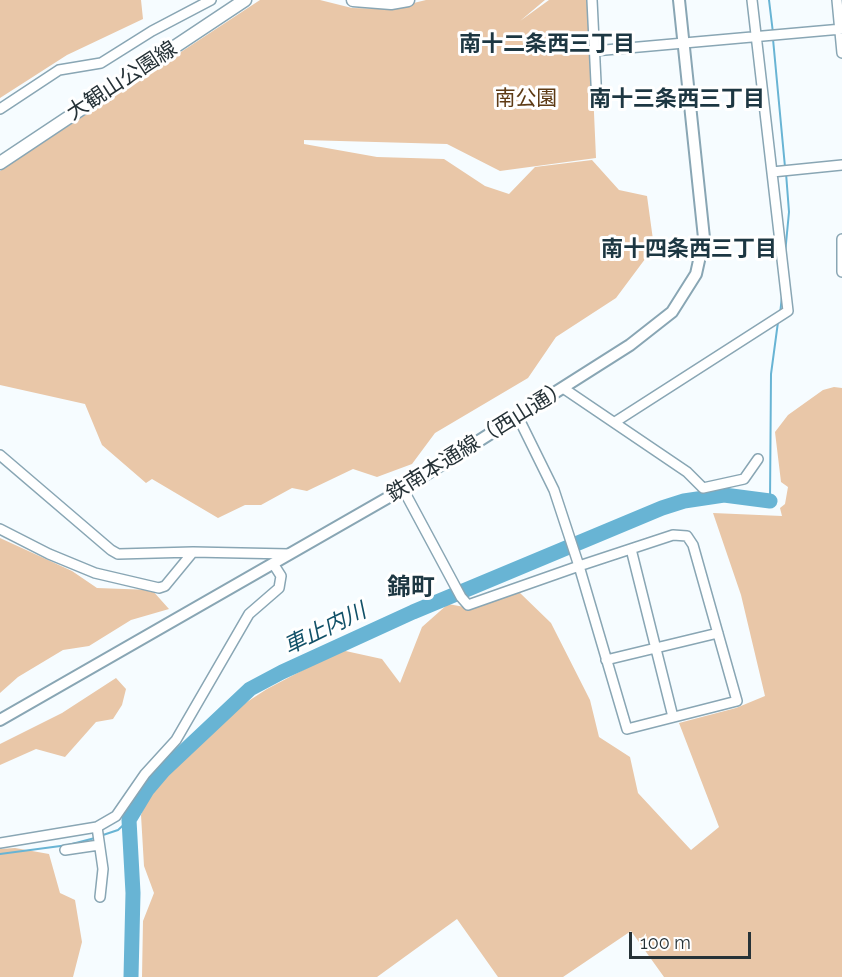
<!DOCTYPE html>
<meta charset="utf-8">
<style>
body{margin:0}
#map{position:relative;width:842px;height:977px;overflow:hidden;background:#f6fcff;font-family:Raleway,sans-serif}
canvas{display:block}
.scale{position:absolute;left:629px;top:932px;width:122px;height:27px;box-sizing:border-box;border:3px solid #263237;border-top:0;padding-left:8px;font-size:18px;line-height:21px;white-space:nowrap;color:#263237;-webkit-text-stroke:4px #fff;paint-order:stroke}
</style>
<div id="map">
<canvas width="842" height="977"></canvas>
<div class="scale">100 m</div>
</div>
<script>
const c = document.querySelector('canvas').getContext('2d');
c.lineJoin = 'round';
function fill(path, color) { c.fillStyle = color; c.fill(path, 'evenodd'); }
const toPath = rows => new Path2D(rows.map(r => 'M' + r).join(''));
function stroke(path, color, width, dash) { c.strokeStyle = color; c.lineWidth = width; c.lineCap = dash ? 'butt' : 'round'; c.setLineDash(dash || []); c.stroke(path); }
function drawText(font, color, halo, rows, align = 'center') {
  c.font = font + ' Raleway,"Noto Sans JP",sans-serif'; c.lineWidth = 6; c.setLineDash([]); c.textBaseline = 'middle'; c.strokeStyle = halo; c.fillStyle = color; for (const [text, x, y, turn = 0] of rows) {
    c.save(); c.translate(x, y); c.rotate((+turn || 0) * Math.PI / 180); c.textAlign = isNaN(turn) ? turn : align; if (halo) c.strokeText(text, 0, 0); c.fillText(text, 0, 0); c.restore();
  }
}
fill(toPath([
 [0,0,141,0,143,19,67,55,0,98],
 [260,0,320,0,352,8,389,9,426,0,545,0,520,21,549,0,589,0,596,158,500,171,447,144,304,140,304,144,377,157,444,159,485,186,509,194,535,167,592,160,619,190,647,196,654,247,616,298,556,337,528,378,435,433,412,464,377,477,353,469,307,491,292,488,261,505,245,505,218,518,152,479,146,483,102,445,85,404,0,385,0,171],
 [834,387,842,388,842,977,664,977,631,931,563,977,498,977,457,919,377,977,142,977,143,921,154,893,144,866,141,815,149,794,162,778,191,754,233,711,267,689,341,650,382,659,400,683,422,627,448,604,470,608,518,591,551,623,590,700,599,737,630,757,638,793,691,850,719,827,679,723,736,708,765,696,741,595,713,513,782,516,780,508,785,504,788,487,781,482,775,432,788,415,823,390],
 [0,538,72,571,97,588,152,590,169,609,131,620,89,646,63,650,18,677,0,693],
 [116,678,126,689,122,705,113,719,96,722,65,757,36,749,0,765,0,744,62,713],
 [15,848,49,854,60,893,75,900,82,942,73,977,0,977,0,849]
]), '#e9c7a8');
stroke(toPath([
 [769,0,773,33],
 [773,39,785,167],
 [785,254,789,212,786,173],
 [780,314,782,296],
 [770,501,771,374,778,322],
 [100,836,118,830,129,820],
 [0,854,68,845,95,838]
]), '#68b4d4', 2);
stroke(toPath([
 [131,977,133,893,129,820,147,790,164,770,250,689,282,672,413,612,662,508,684,501,724,495,770,501]
]), '#68b4d4', 15);
const minor = toPath([
 [592,0,597,103],
 [837,0,842,53],
 [594,51,842,29],
 [0,109,59,70,101,63,152,31,211,0],
 [772,172,842,165],
 [842,239,842,272],
 [563,388,687,472,703,488,744,479,758,459],
 [615,422,788,311,752,0],
 [0,455,111,550,118,554,193,552,165,586,159,588,95,573,49,554,0,529],
 [403,489,461,597,468,605,579,566,554,490,518,417],
 [673,535,687,536,693,545,737,701,627,729,579,566,673,535],
 [631,549,673,717],
 [193,552,289,554],
 [606,660,718,633],
 [97,827,103,869,100,897],
 [0,843,97,827,116,816,145,774,176,740,249,614,279,588,281,576,274,565],
 [65,850,99,845]
]);
const tertiary = toPath([
 [0,720,403,489,630,345,672,312,696,274,704,238,679,0]
]);
const secondary = toPath([
 [353,0,391,3,408,0],
 [0,163,245,0]
]);
stroke(minor, '#89a6b4', 12);
stroke(tertiary, '#89a6b4', 14);
stroke(secondary, '#89a6b4', 15);
stroke(minor, '#fff', 9);
stroke(tertiary, '#fff', 10);
stroke(secondary, '#fff', 12);
drawText('21px', '#263237', '#fff', [
 ["大観山公園線",122,81,-33],
 ["鉄南本通線（西山通）",478,441,-32]
]);
drawText('21px', '#5e3b15', '#fff', [
 ["南公園",526,99]
]);
drawText('bold 22px', '#1d3742', '#fff', [
 ["南十二条西三丁目",547,44],
 ["南十三条西三丁目",677,99],
 ["南十四条西三丁目",689,249]
]);
drawText('italic 22px', '#125168', '#fff', [
 ["車止内川",325,629,-26]
]);
drawText('bold 24px', '#1d3742', '#fff', [
 ["錦町",411,588]
]);
</script>
